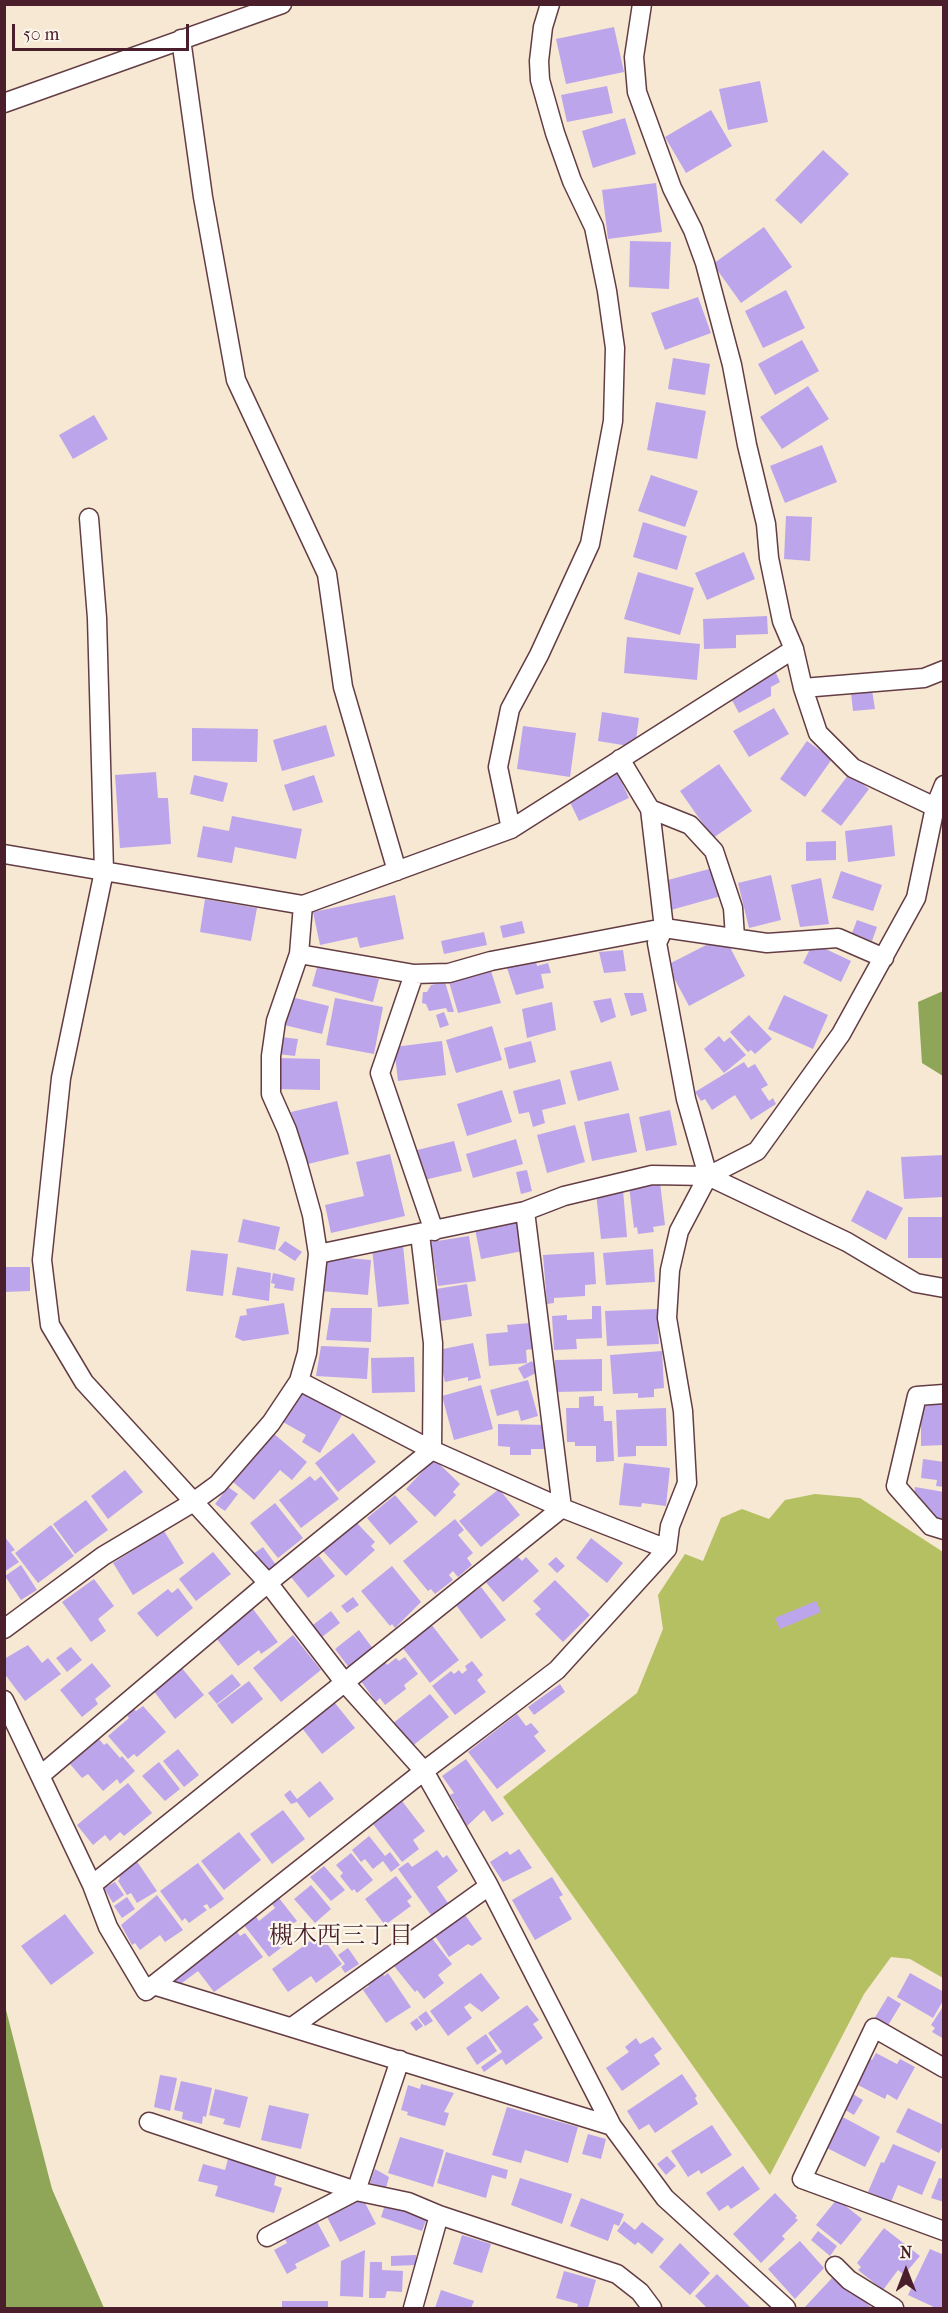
<!DOCTYPE html>
<meta charset="utf-8">
<style>
body{margin:0}
#map{position:relative;width:948px;height:2313px;overflow:hidden;background:#f6e8d2;font-family:"IM FELL French Canon",serif}
canvas{display:block}
.frame{position:absolute;inset:0;border:6px solid #4a1f2b;pointer-events:none}
.north{position:absolute;left:876px;top:2241px;width:60px;height:60px;-webkit-text-stroke:4px #fbf7ec;paint-order:stroke;rotate:0deg;font-size:16px;font-weight:700;line-height:24px;text-align:center;color:#4a1f2b}
.north::after{content:'';display:block;margin:auto;width:21px;height:27px;background:#4a1f2b;clip-path:polygon(50% 0,100% 100%,50% 72%,0 100%)}
.scale{position:absolute;left:12px;top:24px;width:177px;height:27px;box-sizing:border-box;border:3px solid #4a1f2b;border-top:0;padding-left:8px;font-size:18px;line-height:21px;white-space:nowrap;color:#4a1f2b;-webkit-text-stroke:4px #fbf7ec;paint-order:stroke}
</style>
<div id="map">
<canvas width="948" height="2313"></canvas>
<div class="frame"></div>
<div class="north">N</div>
<div class="scale">50 m</div>
</div>
<script>
const c = document.querySelector('canvas').getContext('2d');
c.lineJoin = 'round';
function fill(path, color) { c.fillStyle = color; c.fill(path, 'evenodd'); }
const toPath = rows => new Path2D(rows.map(r => 'M' + r).join(''));
function stroke(path, color, width, dash) { c.strokeStyle = color; c.lineWidth = width; c.lineCap = dash ? 'butt' : 'round'; c.setLineDash(dash || []); c.stroke(path); }
function drawText(font, color, halo, rows, align = 'center') {
  c.font = font + ' "IM FELL French Canon","Noto Serif JP",serif'; c.lineWidth = 4.5; c.setLineDash([]); c.textBaseline = 'middle'; c.strokeStyle = halo; c.fillStyle = color; for (const [text, x, y, turn = 0] of rows) {
    c.save(); c.translate(x, y); c.rotate((+turn || 0) * Math.PI / 180); c.textAlign = isNaN(turn) ? turn : align; if (halo) c.strokeText(text, 0, 0); c.fillText(text, 0, 0); c.restore();
  }
}
fill(toPath([
 [815,1494,860,1498,943,1552,943,1978,910,1959,891,1957,864,1994,770,2175,503,1797,637,1693,663,1629,658,1595,685,1554,703,1561,721,1518,742,1509,769,1519,785,1500]
]), '#b4c062');
fill(toPath([
 [943,991,944,991,943,1076,922,1063,918,1002],
 [5,2006,52,2189,104,2308,5,2308]
]), '#8fa658');
fill(toPath([
 [614,27,624,72,566,84,556,39],
 [760,81,768,122,728,130,719,89],
 [607,86,613,113,567,122,561,95],
 [711,110,732,146,686,173,665,137],
 [625,118,636,154,593,168,582,131],
 [823,150,849,174,801,224,775,200],
 [656,183,662,232,608,239,602,190],
 [764,227,792,267,741,303,713,264],
 [630,241,671,242,669,289,629,287],
 [786,290,805,328,763,348,745,311],
 [698,297,711,333,665,350,651,313],
 [802,340,819,371,775,395,758,364],
 [673,358,710,364,705,395,668,389],
 [808,386,829,419,782,449,760,417],
 [656,402,706,411,697,459,647,450],
 [94,415,108,439,73,459,59,435],
 [822,445,837,482,785,503,770,466],
 [651,475,698,491,685,527,638,511],
 [786,516,812,517,810,561,784,559],
 [643,522,687,536,677,570,633,557],
 [744,552,755,579,707,600,695,573],
 [638,572,694,588,680,635,624,619],
 [767,616,768,634,736,635,736,648,704,649,703,619],
 [627,637,700,644,697,680,624,673],
 [774,669,780,682,771,687,771,696,739,713,728,693],
 [872,690,875,709,853,711,851,693],
 [774,708,789,734,749,757,733,731],
 [602,712,639,718,635,747,598,741],
 [326,725,335,756,282,771,273,740],
 [523,726,576,733,570,777,517,769],
 [192,728,258,729,257,762,192,761],
 [807,741,832,759,805,797,780,779],
 [719,764,752,811,713,838,680,791],
 [156,772,158,798,168,798,171,844,120,848,115,775],
 [617,772,629,798,579,821,567,796],
 [849,774,869,789,841,826,821,811],
 [194,775,228,783,223,802,190,794],
 [314,775,323,802,293,811,284,785],
 [232,816,302,829,296,859,235,847,232,863,197,857,203,826,229,831],
 [892,825,895,856,848,862,845,831],
 [836,841,836,860,806,861,806,842],
 [713,868,721,896,671,910,664,881],
 [841,871,882,885,873,911,832,898],
 [771,875,781,920,749,928,738,883],
 [821,878,829,924,800,927,791,885],
 [395,895,404,939,360,948,357,937,320,945,313,912],
 [205,899,257,908,251,941,200,932],
 [857,920,877,927,872,941,852,933],
 [522,921,525,933,503,938,500,926],
 [484,932,487,945,444,954,441,941],
 [724,936,745,976,689,1006,667,965],
 [813,943,851,961,841,982,803,963],
 [623,950,626,971,604,973,599,952],
 [536,961,537,966,548,963,551,973,541,974,544,988,516,995,507,968],
 [318,964,379,979,373,1002,312,986],
 [491,971,501,1003,458,1013,449,982],
 [445,982,454,1012,448,1012,446,1008,429,1011,426,1004,422,1003,423,992,427,992,431,985],
 [624,993,643,993,647,1011,631,1016],
 [784,995,828,1015,813,1049,768,1029],
 [291,997,329,1006,322,1034,284,1025],
 [335,998,383,1007,374,1054,326,1045],
 [611,998,616,1017,601,1023,593,1001],
 [552,1002,556,1030,527,1038,522,1009],
 [444,1012,449,1025,440,1028,436,1015],
 [749,1015,772,1039,755,1054,751,1050,748,1052,730,1032],
 [492,1026,502,1060,456,1073,446,1040],
 [719,1036,724,1042,730,1037,746,1055,724,1073,704,1049],
 [280,1037,298,1039,295,1056,278,1054],
 [442,1041,446,1075,398,1081,394,1047],
 [531,1041,536,1062,509,1069,504,1048],
 [277,1058,320,1059,320,1090,277,1089],
 [611,1061,619,1090,578,1101,570,1071],
 [744,1062,748,1068,755,1064,768,1085,761,1089,769,1101,773,1098,776,1104,751,1120,735,1095,712,1110,705,1099,701,1101,695,1092],
 [560,1079,566,1104,542,1110,545,1123,533,1127,529,1112,519,1114,513,1091],
 [502,1090,512,1122,467,1136,457,1104],
 [337,1101,349,1154,304,1165,291,1112],
 [670,1110,677,1145,646,1151,639,1117],
 [629,1113,637,1152,592,1161,584,1122],
 [575,1125,585,1162,547,1173,537,1135],
 [516,1139,523,1164,473,1178,466,1154],
 [454,1141,462,1171,420,1181,413,1151],
 [390,1154,405,1216,331,1233,325,1205,364,1196,356,1162],
 [944,1155,944,1197,904,1199,901,1157],
 [527,1170,532,1191,521,1194,516,1172],
 [660,1182,665,1225,653,1227,654,1232,638,1234,637,1227,634,1228,629,1186],
 [623,1190,627,1237,601,1239,596,1193],
 [867,1190,903,1208,886,1240,851,1221],
 [908,1217,944,1217,944,1258,908,1258],
 [243,1219,280,1227,275,1250,238,1242],
 [517,1221,523,1251,481,1259,475,1229],
 [469,1236,476,1281,438,1286,431,1242],
 [285,1241,302,1252,295,1261,278,1250],
 [403,1245,409,1304,378,1307,372,1248],
 [653,1249,655,1282,606,1285,603,1253],
 [191,1250,228,1254,223,1296,186,1291],
 [594,1252,596,1284,585,1285,585,1296,554,1298,554,1303,547,1304,543,1255],
 [324,1256,371,1260,368,1295,321,1291],
 [4,1267,30,1267,30,1291,4,1292],
 [237,1267,271,1273,269,1301,232,1295],
 [273,1273,295,1278,293,1291,274,1288,275,1284,271,1283],
 [467,1284,472,1316,441,1321,436,1289],
 [284,1303,289,1334,243,1341,235,1337,240,1316,247,1315,246,1309],
 [592,1306,601,1306,602,1338,576,1339,577,1349,554,1350,552,1316,567,1315,567,1320,592,1319],
 [331,1308,372,1308,371,1342,326,1340],
 [657,1309,659,1344,607,1346,605,1311],
 [530,1323,532,1349,526,1350,527,1363,489,1366,486,1334,508,1332,507,1325],
 [473,1343,481,1378,468,1381,468,1377,445,1382,438,1350],
 [321,1346,369,1348,367,1379,316,1376],
 [662,1351,664,1388,654,1389,654,1397,638,1398,638,1393,613,1394,610,1355],
 [414,1357,415,1392,372,1393,371,1358],
 [602,1359,602,1391,555,1392,555,1360],
 [532,1361,538,1372,524,1379,518,1368],
 [528,1380,538,1416,521,1421,518,1410,497,1416,490,1390],
 [481,1385,493,1429,454,1440,442,1396],
 [301,1392,342,1415,320,1453,302,1442,306,1435,283,1422],
 [594,1396,594,1406,603,1406,604,1421,612,1421,614,1461,596,1462,596,1446,575,1446,575,1442,567,1442,566,1408,579,1408,579,1397],
 [921,1403,944,1403,944,1445,921,1446],
 [666,1408,667,1446,636,1446,636,1456,618,1457,616,1410],
 [498,1424,548,1425,548,1449,531,1449,531,1455,510,1455,510,1447,498,1446],
 [273,1433,307,1462,292,1480,280,1470,254,1500,232,1481],
 [353,1433,376,1462,338,1492,315,1463],
 [434,1459,460,1484,453,1492,456,1495,435,1517,406,1489],
 [923,1459,944,1462,944,1487,936,1486,937,1480,921,1478],
 [624,1463,670,1468,666,1506,642,1503,641,1507,619,1505],
 [125,1470,143,1492,108,1519,91,1496],
 [310,1476,315,1481,321,1476,339,1499,301,1528,279,1500],
 [228,1487,238,1494,225,1511,215,1504],
 [915,1487,944,1492,944,1526,913,1502],
 [499,1489,520,1515,481,1547,459,1521],
 [395,1495,418,1522,390,1545,367,1518],
 [86,1500,108,1530,75,1554,53,1524],
 [275,1503,303,1538,278,1558,250,1523],
 [455,1519,464,1530,458,1535,473,1553,467,1558,472,1565,458,1577,453,1571,449,1575,453,1580,435,1594,431,1589,428,1591,403,1561],
 [356,1522,375,1542,371,1546,375,1550,346,1576,322,1550],
 [51,1525,74,1556,38,1583,15,1553],
 [164,1531,184,1563,133,1595,113,1563],
 [4,1536,15,1550,11,1552,19,1562,4,1572],
 [591,1538,623,1563,607,1583,576,1558],
 [263,1547,276,1565,266,1572,253,1554],
 [213,1552,231,1574,196,1601,179,1579],
 [516,1555,522,1561,526,1557,539,1571,503,1602,483,1579],
 [319,1556,335,1576,308,1598,291,1577],
 [556,1557,565,1566,557,1573,548,1564],
 [21,1565,37,1590,21,1600,5,1576],
 [392,1566,421,1602,395,1628,392,1624,390,1626,361,1591],
 [94,1579,114,1606,98,1619,106,1631,91,1642,62,1602],
 [555,1580,590,1615,563,1642,535,1614,541,1609,533,1601],
 [481,1587,506,1620,481,1639,456,1605],
 [178,1588,193,1608,157,1637,137,1613,168,1589,172,1593],
 [353,1597,359,1605,347,1613,341,1606],
 [816,1601,821,1612,780,1629,775,1618],
 [253,1609,278,1642,261,1654,259,1650,238,1666,216,1638],
 [331,1611,340,1623,322,1637,313,1625],
 [431,1624,459,1660,430,1683,402,1647],
 [359,1630,374,1650,350,1669,335,1649],
 [293,1635,321,1670,281,1702,253,1668],
 [28,1645,42,1663,48,1658,61,1674,25,1701,4,1673,4,1659],
 [71,1647,82,1660,67,1672,56,1658],
 [405,1657,418,1674,404,1685,406,1689,385,1705,380,1698,376,1702,358,1677,383,1658,387,1665,396,1658,399,1661],
 [472,1661,483,1675,477,1680,486,1692,455,1715,432,1686,451,1671,454,1674,459,1670,462,1674,467,1670,465,1666],
 [92,1663,111,1686,95,1699,98,1704,82,1717,60,1690],
 [181,1667,204,1695,175,1719,153,1690],
 [232,1674,241,1685,217,1704,208,1693],
 [249,1681,263,1699,232,1724,217,1705],
 [560,1684,565,1692,534,1715,528,1707],
 [430,1694,449,1717,411,1747,392,1724],
 [335,1703,355,1728,322,1754,302,1728],
 [143,1706,166,1732,137,1757,134,1754,128,1759,108,1736,129,1718,126,1714,132,1708,136,1711],
 [517,1714,526,1726,531,1723,539,1732,534,1736,546,1751,497,1789,468,1752],
 [99,1739,104,1745,107,1743,120,1758,122,1756,135,1771,120,1784,117,1779,103,1791,88,1774,82,1778,70,1764],
 [178,1749,199,1775,184,1787,163,1761],
 [466,1759,504,1814,492,1822,484,1810,467,1826,456,1811,459,1809,450,1795,454,1793,442,1776],
 [159,1762,180,1789,165,1801,142,1776],
 [320,1781,334,1799,309,1818,297,1802,291,1804,284,1795,290,1790,297,1799],
 [128,1783,152,1813,124,1836,120,1832,110,1841,105,1835,93,1845,77,1825],
 [402,1801,425,1831,413,1840,419,1849,402,1862,373,1824],
 [283,1810,305,1839,272,1864,250,1834],
 [239,1832,261,1860,224,1890,201,1861],
 [369,1836,385,1856,390,1852,400,1865,391,1872,383,1861,373,1869,365,1859,361,1862,352,1850],
 [519,1849,532,1868,503,1882,490,1862,507,1851,510,1855],
 [437,1850,443,1858,447,1855,458,1871,437,1887,448,1903,431,1915,398,1869,408,1862,412,1867],
 [351,1853,373,1880,357,1893,354,1889,352,1891,340,1876,343,1873,336,1865],
 [136,1860,157,1891,137,1903,131,1893,127,1895,118,1881,120,1878,117,1873],
 [198,1863,224,1899,210,1909,207,1904,203,1906,207,1910,189,1923,185,1918,182,1921,160,1891],
 [324,1866,345,1890,331,1901,310,1877],
 [396,1876,412,1897,407,1901,411,1906,385,1925,365,1899],
 [552,1877,563,1895,559,1897,572,1919,535,1940,512,1900],
 [115,1882,124,1895,113,1903,104,1888],
 [311,1885,331,1909,315,1923,294,1899],
 [157,1895,183,1930,165,1942,160,1935,140,1950,135,1943,132,1945,121,1925],
 [127,1897,135,1909,122,1918,114,1906],
 [279,1898,297,1921,289,1926,293,1932,283,1940,286,1944,269,1957,243,1924,255,1915,259,1921,275,1908,272,1904],
 [463,1912,482,1939,472,1946,468,1944,449,1957,433,1933],
 [65,1914,94,1953,51,1985,21,1946],
 [236,1930,240,1936,245,1933,263,1957,214,1992,198,1971,178,1986,172,1979],
 [322,1937,342,1964,316,1983,311,1976,288,1992,272,1969,313,1939,315,1942],
 [431,1937,452,1964,438,1975,444,1983,424,1999,417,1990,415,1992,394,1966],
 [348,1948,359,1964,345,1973,341,1967,345,1964,338,1955],
 [382,1972,384,1976,388,1973,411,2007,386,2023,363,1990,369,1986,367,1982],
 [481,1973,500,1998,482,2012,470,2003,464,2007,472,2018,448,2036,430,2011],
 [910,1973,944,1992,944,1999,933,2018,897,1997],
 [888,1996,901,2004,887,2027,874,2019],
 [527,2005,539,2020,533,2024,543,2038,506,2065,502,2059,484,2072,481,2067,502,2052,488,2033],
 [944,2005,944,2039,932,2032,935,2028,931,2025],
 [426,2011,433,2021,425,2026,418,2017],
 [417,2018,423,2026,416,2031,410,2023],
 [486,2034,497,2051,477,2065,466,2048],
 [653,2037,662,2049,654,2055,660,2064,622,2091,606,2068,629,2052,625,2047,636,2038,640,2044],
 [876,2053,897,2064,900,2059,915,2067,897,2100,887,2094,885,2099,858,2085,859,2081,855,2079,867,2057,872,2060],
 [682,2074,697,2096,695,2098,698,2104,655,2133,649,2124,639,2130,627,2111],
 [160,2075,177,2078,170,2111,154,2107],
 [181,2081,212,2088,206,2117,203,2116,202,2124,182,2119,183,2112,174,2110],
 [421,2084,454,2093,444,2112,449,2113,445,2126,407,2115,408,2112,401,2110,408,2085,420,2089],
 [215,2089,248,2097,240,2128,223,2124,225,2119,209,2115],
 [851,2093,863,2100,854,2115,842,2108],
 [269,2105,309,2114,301,2149,261,2140],
 [507,2107,578,2127,568,2163,525,2150,521,2163,492,2155],
 [908,2108,944,2125,944,2144,939,2153,896,2132],
 [839,2115,880,2137,865,2167,823,2146],
 [712,2125,732,2155,701,2174,699,2170,688,2177,671,2151],
 [588,2134,606,2139,601,2159,582,2154],
 [400,2137,444,2150,433,2187,388,2173],
 [893,2144,936,2162,922,2195,898,2185,891,2202,868,2192,881,2162,884,2163],
 [446,2152,508,2170,506,2179,492,2175,486,2198,437,2183],
 [667,2156,676,2166,666,2175,657,2164],
 [228,2159,277,2173,274,2185,282,2188,274,2213,215,2196,218,2186,198,2181,203,2164,225,2170],
 [743,2166,760,2189,731,2209,728,2205,719,2211,706,2193],
 [375,2169,389,2177,386,2188,370,2183],
 [520,2178,572,2194,562,2224,511,2205],
 [939,2178,944,2179,944,2202,931,2198],
 [775,2193,797,2216,795,2218,798,2220,782,2236,785,2239,761,2263,733,2234],
 [581,2198,624,2214,619,2226,614,2224,608,2241,570,2226],
 [363,2199,376,2224,340,2242,327,2217],
 [837,2199,862,2219,841,2245,816,2225],
 [394,2203,427,2218,422,2231,381,2217,385,2205],
 [315,2218,330,2246,295,2264,297,2268,287,2274,274,2250,287,2243,283,2235],
 [624,2221,635,2230,642,2222,664,2239,652,2254,638,2242,635,2245,617,2231],
 [884,2228,920,2256,904,2275,898,2270,883,2290,858,2270,861,2267,857,2263],
 [818,2231,837,2246,830,2256,811,2240],
 [462,2235,491,2244,482,2273,453,2264],
 [800,2241,824,2268,795,2299,768,2269],
 [680,2243,710,2273,690,2295,659,2267],
 [930,2249,944,2255,944,2308,936,2308,908,2295],
 [365,2250,363,2297,340,2296,341,2261],
 [416,2255,416,2265,391,2266,391,2256],
 [370,2262,382,2262,382,2270,403,2271,402,2292,387,2291,385,2298,369,2298],
 [564,2271,596,2280,588,2308,577,2308,578,2304,556,2298],
 [717,2274,751,2308,707,2308,695,2296],
 [832,2278,851,2294,853,2291,872,2308,804,2308],
 [441,2290,474,2301,471,2308,435,2308],
 [282,2301,328,2301,328,2308,282,2308]
]), '#bda5eb');
const street = toPath([
 [642,4,634,57,637,92,672,188,693,230,705,263,732,365,747,445,766,524,769,558,782,621,794,649,803,688,818,733,853,768,935,807],
 [181,39,203,197,236,380,327,574,343,687,397,871],
 [4,103,282,4],
 [89,518,97,618,104,871,61,1078,42,1260,50,1325,84,1382,268,1583,345,1683,424,1771,489,1886,612,2126,665,2198,786,2308],
 [803,688,924,678,944,670],
 [620,759,650,809,664,928,657,943,686,1099,708,1176],
 [650,809,690,825,714,851,733,908,735,937],
 [511,829,498,767,510,709,539,655,590,544,613,421,615,348,607,291,594,227,572,181,555,133,540,80,539,61,543,27,550,4],
 [4,854,303,905,511,829,794,649],
 [299,954,414,974,449,973,491,961,664,928,767,943,838,938,884,958],
 [414,974,380,1073,434,1231],
 [318,1254,525,1211,564,1196,652,1175,708,1176,847,1242,916,1283,944,1288],
 [299,1381,432,1450,562,1508,667,1549],
 [944,1394,917,1396,896,1486,931,1526,944,1530],
 [4,1629,103,1556,192,1503,218,1484,271,1423,299,1381,307,1353,318,1254,312,1215,297,1161,287,1130,271,1094,271,1056,276,1021,299,954,303,905],
 [4,1700,92,1885,108,1927,146,1991,424,1771,557,1670,667,1549,670,1526,687,1483,683,1411,667,1318,670,1270,679,1231,708,1176,757,1151,841,1034,916,898,935,807,944,785],
 [41,1775,268,1583,432,1450,433,1343,420,1234],
 [92,1885,562,1508,525,1211],
 [153,1985,612,2126],
 [292,2027,489,1886],
 [944,2068,874,2028,802,2179,944,2231],
 [149,2122,356,2191,408,2202,439,2215,617,2274,640,2292,652,2308],
 [267,2237,356,2191,400,2060],
 [835,2266,849,2280,894,2308],
 [413,2308,439,2215]
]);
stroke(street, '#643d44', 21);
stroke(street, '#fff', 18);
drawText('24px', '#4a1f2b', '#fbf7ec', [
 ["槻木西三丁目",341,1937]
]);
</script>
